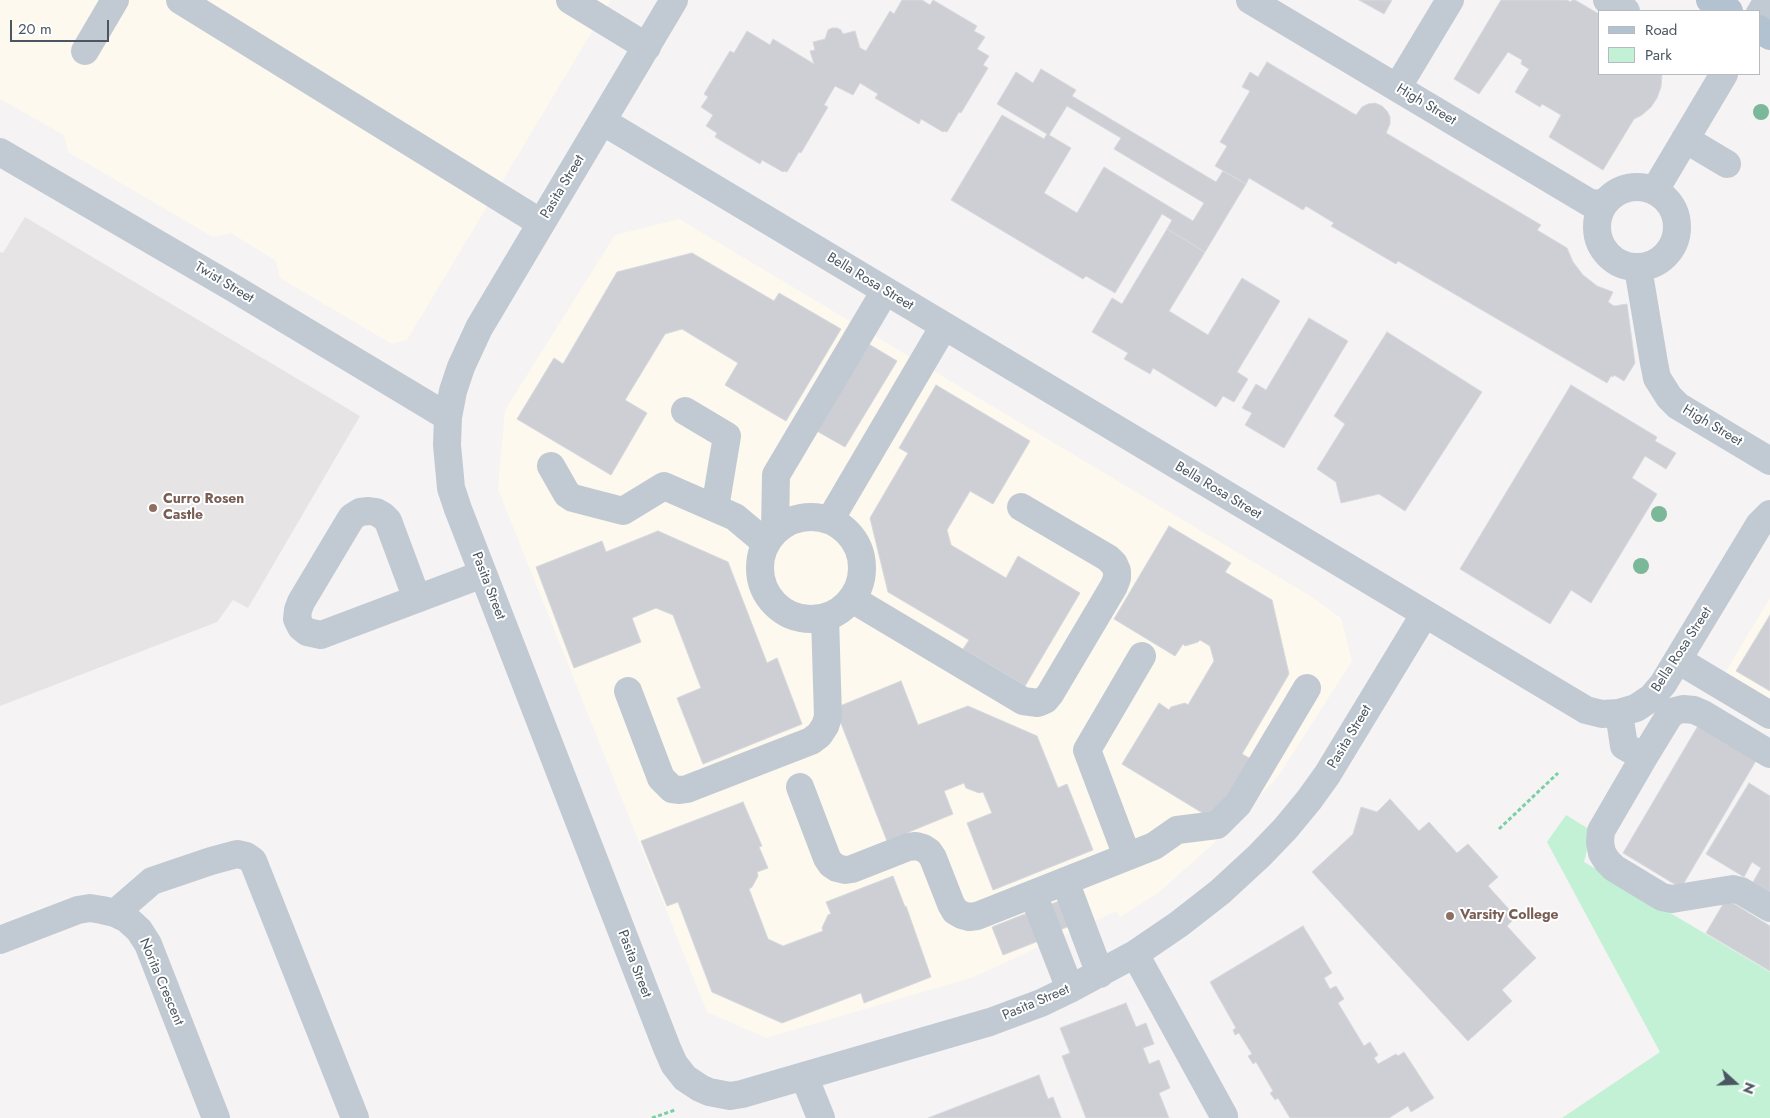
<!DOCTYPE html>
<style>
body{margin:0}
#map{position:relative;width:1770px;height:1118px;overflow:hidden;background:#f5f3f3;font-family:Jost,sans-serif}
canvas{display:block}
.legend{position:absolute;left:1598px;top:10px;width:162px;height:65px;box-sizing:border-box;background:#fff;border:1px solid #b7bbc0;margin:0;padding:6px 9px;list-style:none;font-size:15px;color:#4a5661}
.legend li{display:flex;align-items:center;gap:10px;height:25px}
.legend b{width:25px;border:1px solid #b7bbc0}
.north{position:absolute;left:1710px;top:1058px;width:50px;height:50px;-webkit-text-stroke:4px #fff;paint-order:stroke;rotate:110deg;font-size:14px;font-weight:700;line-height:20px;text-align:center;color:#4a5661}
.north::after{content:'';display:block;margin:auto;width:18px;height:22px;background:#4a5661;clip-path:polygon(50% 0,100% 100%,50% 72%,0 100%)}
.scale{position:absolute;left:10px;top:20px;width:99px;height:22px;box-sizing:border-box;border:2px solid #4a5661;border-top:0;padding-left:6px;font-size:15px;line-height:18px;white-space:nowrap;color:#4a5661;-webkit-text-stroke:4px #fff;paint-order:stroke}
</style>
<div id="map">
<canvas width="1770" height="1118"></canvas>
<ul class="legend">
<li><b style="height:6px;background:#b3c2d1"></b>Road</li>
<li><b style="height:14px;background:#c3f1d5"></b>Park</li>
</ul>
<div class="north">N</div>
<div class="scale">20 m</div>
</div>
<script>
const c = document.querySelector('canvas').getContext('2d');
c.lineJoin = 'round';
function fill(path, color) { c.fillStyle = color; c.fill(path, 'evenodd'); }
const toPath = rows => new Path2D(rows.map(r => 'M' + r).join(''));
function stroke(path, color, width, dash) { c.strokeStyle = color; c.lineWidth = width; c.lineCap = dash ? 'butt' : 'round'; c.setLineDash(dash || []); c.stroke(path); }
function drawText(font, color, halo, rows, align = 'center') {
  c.font = font + ' Jost,sans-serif'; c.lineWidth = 4; c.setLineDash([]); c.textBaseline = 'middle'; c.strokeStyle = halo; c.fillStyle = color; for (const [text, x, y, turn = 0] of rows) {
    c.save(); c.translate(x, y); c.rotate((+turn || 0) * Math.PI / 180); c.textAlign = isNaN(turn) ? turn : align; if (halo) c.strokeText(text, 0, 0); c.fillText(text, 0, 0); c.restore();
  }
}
fill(toPath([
 [0,0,611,0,407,340,392,344,280,278,276,261,231,233,213,237,68,152,64,135,0,99],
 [679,219,1312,597,1341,618,1352,661,1279,775,1229,830,1158,893,1120,917,1116,911,974,977,766,1038,707,1012,498,489,505,410,615,235],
 [1770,598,1770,731,1711,696]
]), '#fdf9ef');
fill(toPath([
 [25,217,360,416,248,608,233,600,217,622,0,706,0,252,3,253]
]), '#e6e4e5');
fill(toPath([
 [1566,815,1592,831,1584,862,1770,972,1770,1118,1562,1118,1660,1052,1547,842]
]), '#c3f1d5');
const building = toPath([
 [902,0,922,0,930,5,933,0,977,26,974,31,985,37,977,49,989,56,983,65,988,68,961,113,959,112,947,132,944,131,943,132,921,119,919,124,875,98,878,94,860,83,853,95,835,86,824,105,828,107,801,153,799,152,787,172,784,171,783,172,762,160,760,164,715,137,717,133,706,126,713,115,701,107,708,97,704,94,730,51,734,53,747,31,770,45,773,39,814,64,810,51,815,50,813,42,825,39,828,30,832,28,837,28,841,30,843,34,855,31,860,48,866,51,890,11,894,14,902,0],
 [1359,0,1392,0,1384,14,1359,0],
 [1501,0,1567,0,1571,2,1572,0,1575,0,1599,14,1599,74,1662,74,1661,87,1657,98,1651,107,1642,115,1634,119,1603,170,1549,137,1561,115,1542,104,1540,107,1515,92,1529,69,1521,64,1522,60,1508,52,1479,94,1454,79,1501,0],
 [1267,62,1356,115,1362,107,1368,104,1375,103,1382,106,1387,111,1390,117,1390,124,1386,133,1541,225,1537,230,1567,248,1573,262,1583,275,1597,286,1613,292,1608,302,1614,306,1627,304,1635,363,1624,381,1614,375,1613,377,1611,376,1607,383,1398,261,1396,264,1331,226,1334,223,1306,206,1303,210,1249,178,1246,184,1215,166,1227,146,1220,142,1250,91,1242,87,1250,72,1258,77,1267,62],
 [1041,69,1076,90,1072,96,1216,182,1223,171,1246,184,1205,252,1167,229,1172,220,1162,214,1115,293,1086,276,1083,279,951,200,1002,115,1044,139,1047,134,997,104,1016,72,1033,83,1041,69],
 [1067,106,1121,138,1114,149,1204,203,1193,221,1104,167,1077,213,1044,193,1071,148,1049,135,1067,106],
 [1167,229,1205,252,1169,311,1208,335,1242,278,1280,301,1237,372,1248,379,1234,402,1223,396,1216,407,1153,368,1150,374,1124,359,1128,353,1092,332,1112,298,1122,304,1167,229],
 [692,253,774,301,779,293,841,329,786,421,725,385,738,363,682,329,665,334,625,400,647,413,611,475,517,419,554,358,563,364,617,272,692,253],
 [1309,318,1348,341,1284,448,1245,425,1252,413,1242,408,1256,384,1266,390,1309,318],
 [1387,332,1482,392,1405,511,1379,494,1341,503,1336,482,1317,469,1345,424,1334,416,1387,332],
 [867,343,897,361,845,447,815,430,867,343],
 [936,385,1030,441,993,504,970,491,947,530,951,545,1006,578,1018,556,1080,593,1025,686,963,649,969,640,888,592,870,518,908,453,899,448,936,385],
 [1571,385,1657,437,1655,441,1676,453,1666,469,1645,456,1632,478,1657,494,1591,603,1571,590,1550,624,1460,569,1571,385],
 [1169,526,1231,563,1225,572,1272,600,1289,674,1242,754,1251,759,1214,820,1122,764,1159,703,1169,710,1171,707,1185,703,1188,705,1214,661,1210,646,1200,640,1198,642,1185,646,1183,644,1175,656,1114,619,1169,526],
 [658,531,728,562,767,663,777,658,802,724,703,764,677,698,701,688,673,615,656,608,632,618,641,642,574,668,536,567,602,541,606,552,658,531],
 [1770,615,1770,691,1736,671,1770,615],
 [901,681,918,725,968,706,1037,736,1058,788,1067,784,1093,850,993,890,967,823,992,813,983,792,979,793,966,788,964,783,944,791,953,814,887,841,835,708,901,681],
 [1699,724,1757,759,1681,888,1623,853,1699,724],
 [1749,783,1770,796,1770,892,1753,882,1761,868,1752,862,1744,877,1706,854,1749,783],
 [1390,799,1419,831,1429,822,1457,853,1468,844,1498,877,1488,886,1516,917,1507,926,1536,958,1502,990,1512,1001,1468,1041,1312,872,1353,834,1361,807,1377,812,1390,799],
 [743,802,762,846,759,847,768,868,757,872,758,876,752,887,749,889,768,939,783,946,823,931,822,928,828,915,831,914,826,902,893,876,905,907,906,906,931,977,864,1003,861,993,782,1023,712,992,678,902,667,906,641,841,743,802],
 [1726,899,1770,926,1770,971,1706,933,1726,899],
 [1062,900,1072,925,1055,932,1046,906,1062,900],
 [1030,912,1041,940,1003,955,992,927,1030,912],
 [1303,926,1332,973,1324,978,1330,989,1336,986,1344,999,1338,1003,1364,1046,1370,1042,1378,1055,1374,1058,1378,1064,1396,1054,1398,1056,1404,1052,1434,1098,1411,1112,1408,1106,1389,1118,1290,1118,1278,1098,1275,1100,1270,1093,1273,1091,1256,1062,1253,1064,1248,1056,1252,1054,1239,1033,1235,1035,1233,1030,1236,1028,1210,982,1303,926],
 [1126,1003,1136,1027,1146,1023,1154,1044,1143,1048,1149,1064,1159,1060,1170,1088,1159,1093,1169,1118,1086,1118,1062,1056,1070,1053,1060,1028,1126,1003],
 [1039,1075,1048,1099,1053,1097,1061,1118,928,1118,1039,1075]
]);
fill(building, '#cdcfd5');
stroke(building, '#d7d9de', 1);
stroke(toPath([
 [1499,829,1558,773],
 [652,1118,675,1110]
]), '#7ad0a6', 3, [4, 2.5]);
stroke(toPath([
 [180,0,541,223],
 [570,0,647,47],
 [674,0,479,328,461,367,453,391,448,417,447,445,451,488,458,509,667,1048,674,1064,685,1078,700,1088,709,1092,730,1096,742,1094,990,1022,1041,1003,1070,989,1135,954,1179,924,1220,892,1259,856,1285,829,1309,800,1327,775,1424,615],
 [1250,0,1590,203,1603,204],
 [1607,0,1626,11],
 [1759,15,1768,0],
 [85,51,115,0],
 [1397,88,1450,0],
 [602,121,1586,710,1602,714,1619,713,1636,708,1651,698,1663,684,1759,525,1770,514],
 [1685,139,1727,164],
 [0,152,235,289,448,417],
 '1597 227a40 40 0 1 1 80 0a40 40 0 1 1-80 0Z',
 [1655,190,1724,74],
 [1638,268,1654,363,1657,378,1669,397,1678,406,1770,461],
 [685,411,727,436,715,508],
 [551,466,567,494,573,498,623,511,664,486,735,517,766,543],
 '760 568a51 51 0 1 1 102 0a51 51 0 1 1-102 0Z',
 [830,520,944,326],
 [775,530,776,475,885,291],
 [417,599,388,521,383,516,376,512,369,511,360,512,352,517,347,525,301,602,298,610,297,619,301,627,307,632,321,635,483,574],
 [852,599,1023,701,1038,703,1045,700,1050,694,1114,586,1117,578,1117,571,1114,564,1108,558,1021,507],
 [1678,660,1770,715],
 [628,691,661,778,672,789,680,790,687,789,811,741,819,735,825,726,828,717,825,617],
 [1619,713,1624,746,1644,757,1601,831,1600,842,1602,853,1607,861,1614,868,1662,897,1672,899,1733,889,1741,891,1770,908],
 [1644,757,1669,716,1675,711,1683,709,1694,710,1703,714,1770,754],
 [800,787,827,858,831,864,837,868,845,870,852,869,908,847,916,846,923,848,929,852,933,858,951,904,955,911,962,915,969,917,977,916,1154,846,1177,830,1217,825,1238,804,1307,688],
 [1127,856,1087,750,1142,656],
 [1065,881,1100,974],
 [1033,894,1070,989],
 [115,913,152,881,211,861,237,854,246,856,253,861,355,1118],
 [0,940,78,910,90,908,102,910,115,913,127,919,139,930,148,944,216,1118],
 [1135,954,1224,1116],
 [804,1076,821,1118]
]), '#c1cad2', 28);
stroke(toPath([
 [1710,0,1729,11],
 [1759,29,1770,36]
]), '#b3c2d1', 28);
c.fillStyle = '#7bb799';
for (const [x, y] of [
 [1761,112],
 [1659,514],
 [1641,566]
]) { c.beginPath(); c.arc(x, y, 8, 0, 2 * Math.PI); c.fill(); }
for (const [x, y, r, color] of [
 [153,508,5,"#8d6e63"],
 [1450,916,5,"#8d6e63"]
]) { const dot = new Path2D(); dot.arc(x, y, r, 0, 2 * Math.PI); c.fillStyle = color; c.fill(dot); stroke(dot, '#fff', 2); }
drawText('14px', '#4a5661', '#fff', [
 ["High Street",1426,105,31],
 ["Pasita Street",563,187,-59],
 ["Bella Rosa Street",870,282,31],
 ["Twist Street",224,283,31],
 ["High Street",1712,426,31],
 ["Bella Rosa Street",1218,491,31],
 ["Pasita Street",488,586,69],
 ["Bella Rosa Street",1682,650,-57],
 ["Pasita Street",1350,737,-59],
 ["Pasita Street",634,964,69],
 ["Norita Crescent",161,982,67],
 ["Pasita Street",1036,1003,-23]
]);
drawText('bold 14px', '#785e54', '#fff', [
 ["Curro Rosen",163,500],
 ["Castle",163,516],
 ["Varsity College",1460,916]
], 'left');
</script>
